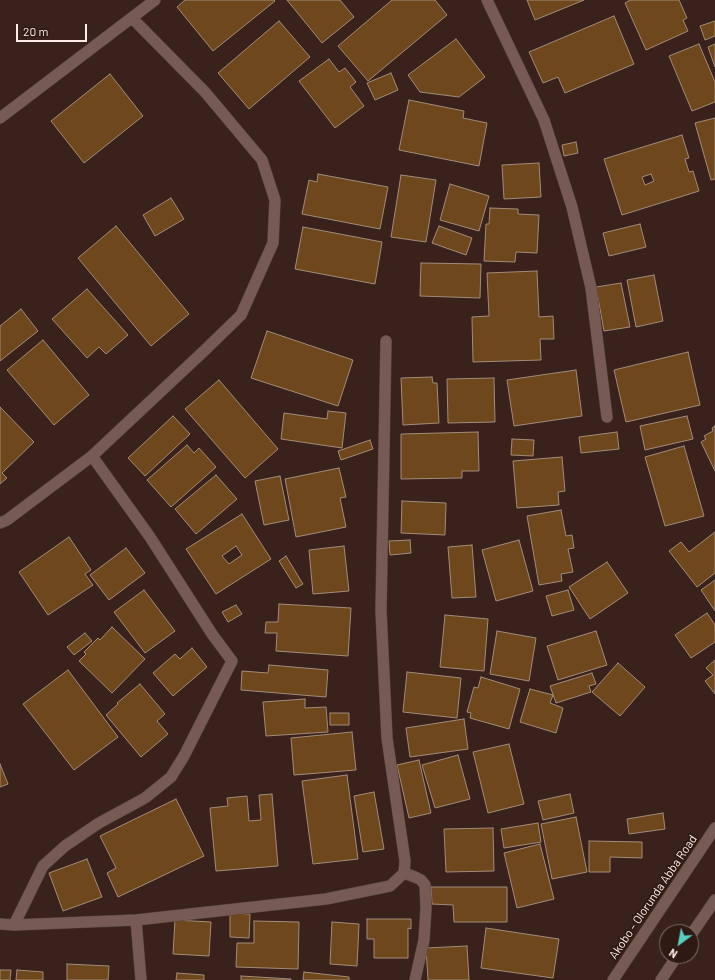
<!DOCTYPE html>
<style>
body{margin:0}
#map{position:relative;width:715px;height:980px;overflow:hidden;background:#3a221c;font-family:Barlow,sans-serif}
canvas{display:block}
.north{position:absolute;left:659px;top:924px;width:40px;height:40px;box-sizing:border-box;background:#2f1913;border:1px solid #816d68;border-radius:50%;rotate:212deg;font-size:11px;font-weight:700;line-height:16px;text-align:center;color:#fdece8}
.north::after{content:'';display:block;margin:auto;width:14px;height:18px;background:#58cec0;clip-path:polygon(50% 0,100% 100%,50% 72%,0 100%)}
.scale{position:absolute;left:16px;top:24px;width:71px;height:18px;box-sizing:border-box;border:2px solid #fdece8;border-top:0;padding-left:5px;font-size:12px;line-height:14px;white-space:nowrap;color:#fdece8;-webkit-text-stroke:3px #2f1913;paint-order:stroke}
</style>
<div id="map">
<canvas width="715" height="980"></canvas>
<div class="north">N</div>
<div class="scale">20 m</div>
</div>
<script>
const c = document.querySelector('canvas').getContext('2d');
c.lineJoin = 'round';
function fill(path, color) { c.fillStyle = color; c.fill(path, 'evenodd'); }
const toPath = rows => new Path2D(rows.map(r => 'M' + r).join(''));
function stroke(path, color, width, dash) { c.strokeStyle = color; c.lineWidth = width; c.lineCap = dash ? 'butt' : 'round'; c.setLineDash(dash || []); c.stroke(path); }
function drawText(font, color, halo, rows, align = 'center') {
  c.font = font + ' Barlow,sans-serif'; c.lineWidth = 3.5; c.setLineDash([]); c.textBaseline = 'middle'; c.strokeStyle = halo; c.fillStyle = color; for (const [text, x, y, turn = 0] of rows) {
    c.save(); c.translate(x, y); c.rotate((+turn || 0) * Math.PI / 180); c.textAlign = isNaN(turn) ? turn : align; if (halo) c.strokeText(text, 0, 0); c.fillText(text, 0, 0); c.restore();
  }
}
const building = toPath([
 [185,0,274,0,275,1,213,51,177,7,185,0],
 [287,0,340,0,354,17,322,43,287,0],
 [392,0,435,0,447,15,368,81,338,46,392,0],
 [527,0,584,0,535,20,527,0],
 [630,0,679,0,687,18,683,20,688,31,646,50,625,3,630,0],
 [614,16,634,64,565,93,558,77,543,83,529,52,614,16],
 [279,21,310,57,249,109,218,73,279,21],
 [715,21,715,36,705,40,700,26,715,21],
 [456,39,485,77,459,97,420,92,408,75,456,39],
 [699,44,715,82,715,102,692,111,669,56,699,44],
 [715,44,715,67,708,47,715,44],
 [329,59,339,72,345,68,356,82,350,87,364,106,335,128,299,81,329,59],
 [391,73,398,90,375,100,367,83,391,73],
 [110,74,143,116,84,163,51,121,110,74],
 [409,100,464,111,463,118,487,123,479,166,399,150,409,100],
 [715,118,715,179,711,180,695,123,715,118],
 [682,135,689,158,685,159,689,172,693,171,699,191,622,215,604,159,682,135],
 [651,174,654,181,645,185,642,177,651,174],
 [576,142,578,153,564,156,562,145,576,142],
 [539,163,541,197,504,199,502,165,539,163],
 [318,174,388,187,380,229,302,214,309,180,317,182,318,174],
 [401,175,436,180,426,242,391,237,401,175],
 [450,184,489,196,479,231,440,220,450,184],
 [171,198,184,219,155,236,143,215,171,198],
 [490,208,518,209,518,214,539,215,537,253,516,252,515,262,484,261,486,224,489,224,490,208],
 [640,224,646,247,609,256,603,233,640,224],
 [116,226,189,314,151,346,78,258,116,226],
 [439,226,472,238,466,255,432,243,439,226],
 [303,227,382,242,375,284,295,269,303,227],
 [421,263,481,264,480,298,420,296,421,263],
 [537,271,539,317,553,316,554,339,540,339,541,360,473,362,472,317,489,316,487,273,537,271],
 [654,275,663,321,636,327,627,280,654,275],
 [621,283,630,327,604,331,596,287,621,283],
 [87,289,128,335,106,354,99,347,87,358,52,319,87,289],
 [21,309,38,331,0,361,0,326,21,309],
 [267,331,353,360,338,406,251,378,267,331],
 [43,340,89,395,54,425,7,370,43,340],
 [688,352,700,405,626,422,614,370,688,352],
 [576,370,582,416,514,426,507,380,576,370],
 [432,377,433,383,437,383,439,423,403,425,401,378,432,377],
 [494,378,495,422,448,423,447,379,494,378],
 [219,380,278,449,245,478,185,409,219,380],
 [0,407,34,442,2,473,7,478,0,484,0,407],
 [328,411,346,413,342,448,281,439,284,413,327,419,328,411],
 [173,416,190,434,145,476,128,458,173,416],
 [687,416,693,439,645,450,640,426,687,416],
 [715,426,715,471,701,442,706,439,704,436,713,431,712,428,715,426],
 [478,432,479,471,462,471,462,478,401,479,401,434,478,432],
 [617,432,619,449,581,453,579,437,617,432],
 [512,439,534,440,533,456,511,455,512,439],
 [370,440,373,449,341,460,338,451,370,440],
 [187,445,194,453,199,448,216,467,171,507,147,480,187,445],
 [684,446,704,516,665,526,645,457,684,446],
 [562,457,565,491,558,492,559,505,517,508,513,461,562,457],
 [339,468,346,497,340,498,346,527,296,537,285,479,339,468],
 [216,475,237,499,196,534,175,509,216,475],
 [280,476,289,520,264,525,255,481,280,476],
 [402,501,446,503,445,535,401,533,402,501],
 [561,510,566,536,572,535,574,548,568,549,573,572,561,574,562,581,539,585,527,516,561,510],
 [242,514,271,559,216,594,186,549,242,514],
 [236,546,242,555,229,564,222,556,236,546],
 [715,532,715,573,697,587,669,551,681,542,689,552,715,532],
 [69,537,91,570,85,574,93,585,48,615,19,572,69,537],
 [410,540,411,553,390,555,389,541,410,540],
 [519,540,533,591,496,601,482,550,519,540],
 [472,545,476,597,452,598,448,547,472,545],
 [344,546,349,591,313,594,309,550,344,546],
 [126,548,145,573,109,600,90,575,126,548],
 [286,556,303,584,296,588,279,561,286,556],
 [607,562,628,593,590,619,569,587,607,562],
 [715,580,715,611,701,590,715,580],
 [144,590,175,631,145,653,114,612,144,590],
 [568,590,574,610,552,616,546,596,568,590],
 [279,604,351,608,348,656,276,651,277,633,265,633,266,622,278,622,279,604],
 [236,605,242,614,228,622,222,612,236,605],
 [707,613,715,625,715,642,691,658,675,635,707,613],
 [445,615,488,619,484,671,440,667,445,615],
 [112,627,145,659,112,693,79,661,86,654,84,652,98,638,100,640,112,627],
 [497,631,536,638,529,681,490,674,497,631],
 [596,631,607,665,558,680,547,646,596,631],
 [85,633,92,641,74,655,67,647,85,633],
 [192,648,207,667,173,696,153,673,175,654,180,659,192,648],
 [715,660,715,694,705,681,713,675,706,668,715,660],
 [618,663,645,687,620,716,592,692,618,663],
 [269,665,328,670,326,697,241,690,242,671,268,673,269,665],
 [68,670,118,737,74,770,23,704,68,670],
 [407,672,461,678,457,718,403,712,407,672],
 [592,673,596,684,589,686,591,692,556,703,550,686,592,673],
 [481,677,520,689,509,729,470,718,471,713,467,712,474,687,478,688,481,677],
 [140,684,165,714,157,721,168,734,141,757,106,715,118,704,117,703,140,684],
 [530,689,553,695,550,703,563,708,556,733,520,722,530,689],
 [305,699,305,708,326,707,328,732,266,736,263,702,305,699],
 [330,713,349,713,349,725,330,725,330,713],
 [464,719,468,749,410,757,406,728,464,719],
 [352,732,356,770,294,775,291,738,352,732],
 [509,744,524,804,488,813,473,752,509,744],
 [458,755,470,799,435,808,422,765,458,755],
 [419,760,431,813,409,818,397,765,419,760],
 [0,764,8,784,0,787,0,764],
 [347,775,358,859,313,864,302,781,347,775],
 [374,792,384,849,363,852,354,796,374,792],
 [272,794,278,866,216,871,210,808,228,806,227,798,247,796,249,821,261,820,259,795,272,794],
 [570,794,574,813,543,820,538,801,570,794],
 [176,799,204,856,118,897,107,873,116,868,100,836,176,799],
 [663,813,665,829,629,834,627,819,663,813],
 [576,817,587,872,552,879,541,824,576,817],
 [538,823,541,842,504,848,501,829,538,823],
 [493,828,494,871,446,872,444,829,493,828],
 [589,841,642,842,642,858,610,857,610,872,589,872,589,841],
 [540,844,554,899,517,908,504,853,540,844],
 [87,859,102,897,63,911,49,873,87,859],
 [431,887,507,887,507,922,454,922,453,905,432,904,431,887],
 [230,913,250,914,249,938,230,937,230,913],
 [367,919,411,919,411,929,408,928,408,958,374,958,374,939,367,939,367,919],
 [175,920,211,922,209,956,173,954,175,920],
 [254,921,299,922,298,969,236,967,237,943,254,943,254,921],
 [332,922,359,924,357,966,330,964,332,922],
 [486,928,559,939,553,978,481,968,486,928],
 [467,946,469,980,428,980,426,948,467,946],
 [67,964,109,966,108,980,67,980,67,964],
 [0,970,11,970,10,980,0,980,0,970],
 [17,970,43,972,43,980,16,980,17,970],
 [304,972,349,977,349,980,303,980,304,972],
 [177,973,204,975,204,980,176,980,177,973],
 [241,976,291,979,291,980,241,980,241,976]
]);
fill(building, '#6e471d');
stroke(building, '#a28c79', 1);
const service = toPath([
 [404,873,415,877,421,880,425,885,426,908,424,940,415,980]
]);
const minor = toPath([
 [487,0,544,120,572,207,591,288,607,417],
 [0,118,155,0],
 [0,523,7,520,92,456,205,350,241,315,273,243,275,200,262,160,205,92,132,18],
 [136,920,141,980],
 [0,924,14,925,136,920,326,899,390,886,404,873,405,861,387,738,381,611,386,341],
 [14,925,43,866,65,846,99,823,145,798,171,777,184,756,232,661,212,634,150,537,92,456]
]);
const secondary = toPath([
 [691,935,715,900],
 [613,980,715,828],
 [661,980,677,956]
]);
stroke(service, '#55413c', 12);
stroke(minor, '#55413c', 12);
stroke(secondary, '#55413c', 12);
stroke(service, '#765a53', 11);
stroke(minor, '#765a53', 11);
stroke(secondary, '#765a53', 11);
drawText('12px', '#fdece8', '#2f1913', [
 ["Akobo - Olorunda Abba Road",653,897,-56]
]);
</script>
